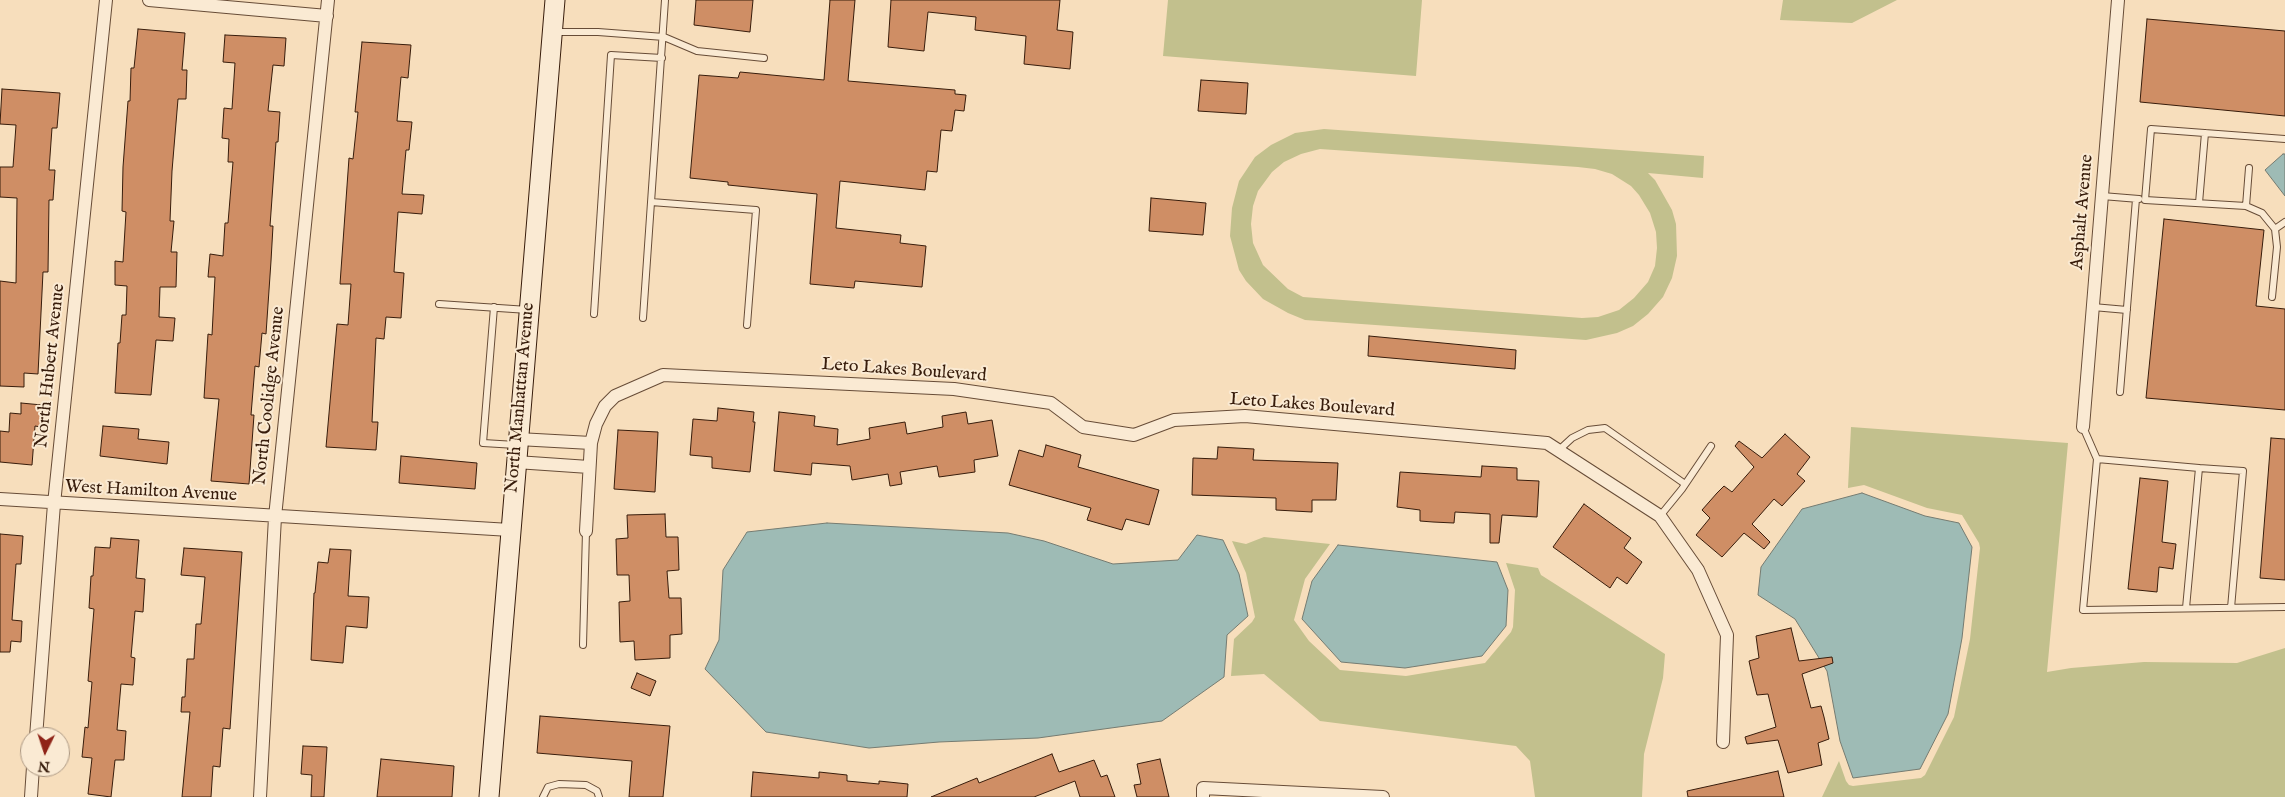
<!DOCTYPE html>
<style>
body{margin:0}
#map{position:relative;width:2285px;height:797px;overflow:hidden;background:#f7debc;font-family:"IM FELL English",serif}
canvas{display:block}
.north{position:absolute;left:20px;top:727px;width:50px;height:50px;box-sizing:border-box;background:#faead3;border:1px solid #ac9883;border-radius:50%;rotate:184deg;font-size:14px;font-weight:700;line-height:20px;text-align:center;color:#371c0b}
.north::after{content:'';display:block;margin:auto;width:18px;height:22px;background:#8f2418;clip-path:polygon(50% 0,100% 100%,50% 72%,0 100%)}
</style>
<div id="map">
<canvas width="2285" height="797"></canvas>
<div class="north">N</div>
</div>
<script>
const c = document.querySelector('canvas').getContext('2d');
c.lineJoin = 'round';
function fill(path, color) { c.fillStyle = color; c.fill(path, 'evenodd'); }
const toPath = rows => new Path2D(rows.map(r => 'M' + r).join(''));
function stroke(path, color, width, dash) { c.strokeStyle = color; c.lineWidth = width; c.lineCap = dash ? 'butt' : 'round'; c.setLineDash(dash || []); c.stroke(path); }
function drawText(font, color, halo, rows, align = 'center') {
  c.font = font + ' "IM FELL English",serif'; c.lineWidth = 4; c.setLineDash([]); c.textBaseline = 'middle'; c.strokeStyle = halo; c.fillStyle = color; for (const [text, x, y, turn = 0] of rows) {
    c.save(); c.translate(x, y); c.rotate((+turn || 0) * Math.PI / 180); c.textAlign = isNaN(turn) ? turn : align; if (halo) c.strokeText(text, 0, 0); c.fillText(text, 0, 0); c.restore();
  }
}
fill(toPath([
 [1168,0,1422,0,1416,76,1163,56],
 [1783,0,1897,0,1852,23,1780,20],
 [1324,129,1704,156,1703,178,1648,173,1655,180,1672,210,1676,224,1677,256,1672,278,1663,297,1648,314,1633,326,1617,333,1586,340,1305,320,1288,313,1263,299,1246,281,1239,270,1230,236,1232,208,1239,181,1255,157,1271,145,1295,133],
 [1320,149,1578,167,1595,169,1612,174,1631,186,1639,195,1650,213,1656,232,1657,248,1655,266,1648,282,1634,298,1619,310,1598,317,1582,318,1303,297,1288,289,1263,265,1253,243,1251,224,1253,206,1258,191,1272,172,1284,162,1301,154],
 [1851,427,2068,443,2047,672,2071,668,2144,662,2237,663,2285,648,2285,797,1822,797,1839,761,1846,781,1849,785,1853,786,1921,778,1925,775,1954,717,1970,639,1980,548,1979,543,1962,515,1927,508,1864,485,1848,488],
 [1264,537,1330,544,1305,579,1294,620,1309,641,1340,670,1406,676,1485,663,1511,632,1513,627,1515,590,1506,563,1538,568,1541,575,1665,654,1663,678,1644,754,1642,797,1535,797,1530,761,1516,746,1320,721,1264,674,1231,676,1234,639,1252,622,1255,617,1246,573,1232,541,1246,544]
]), '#c2c08d');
const water = toPath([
 [2283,154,2285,154,2285,196,2265,170,2283,154],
 [1862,493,1925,516,1959,523,1972,547,1962,638,1948,714,1920,769,1853,778,1840,741,1827,671,1795,619,1758,595,1761,567,1802,509,1862,493],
 [827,523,1008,533,1044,541,1113,564,1178,560,1197,535,1223,540,1239,574,1248,616,1227,635,1224,677,1162,721,1038,738,939,742,869,748,766,732,705,669,719,640,723,570,747,532,827,523],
 [1338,545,1497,562,1508,590,1506,626,1482,656,1405,668,1341,662,1302,619,1312,581,1338,545]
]);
fill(water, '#9ebbb5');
stroke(water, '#757b71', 1);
const building = toPath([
 [696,0,753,0,750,32,694,25,696,0],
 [830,0,855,0,848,81,955,90,955,94,966,95,964,111,955,110,952,131,941,130,937,172,927,171,925,190,840,181,836,228,901,235,900,243,926,246,922,287,855,281,854,288,810,284,817,194,728,185,728,182,690,178,699,75,738,78,740,72,824,80,830,0],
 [891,0,1060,0,1057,30,1073,32,1070,69,1024,64,1026,36,975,30,976,17,928,12,924,51,888,47,891,0],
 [2147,19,2285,31,2285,116,2140,102,2147,19],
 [138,29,185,33,182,70,187,70,186,99,178,99,172,171,170,221,174,221,171,252,177,252,176,287,160,287,159,317,175,318,173,341,156,340,151,395,115,393,118,343,120,343,122,315,126,315,127,286,115,285,115,261,123,262,126,212,122,211,123,167,128,101,130,101,131,68,134,68,138,29],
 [225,35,286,38,284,66,273,65,268,111,280,112,278,142,276,142,270,226,273,226,271,261,266,334,262,333,259,367,255,366,251,415,254,415,249,484,211,481,219,399,204,398,208,334,212,335,215,277,208,277,210,254,223,256,225,223,228,223,233,162,228,162,229,139,222,138,224,108,232,109,235,63,223,62,225,35],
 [362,42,411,45,408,78,401,77,397,121,412,122,409,150,406,150,402,194,424,195,422,214,398,212,394,272,404,273,401,318,386,317,384,339,376,338,372,422,378,422,376,450,326,447,337,324,348,325,351,284,340,284,349,158,353,159,358,112,355,112,362,42],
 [1201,80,1248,83,1246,114,1198,111,1201,80],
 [2,89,60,93,57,128,52,128,49,170,55,170,53,200,49,200,48,272,43,272,38,374,24,373,24,387,0,386,0,281,16,283,17,198,0,197,0,167,13,167,16,125,0,124,2,89],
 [1151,198,1206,203,1203,235,1149,231,1151,198],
 [2164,219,2264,230,2256,306,2285,309,2285,410,2146,398,2164,219],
 [1369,336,1516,350,1515,369,1368,356,1369,336],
 [21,403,42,405,41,427,35,426,32,465,0,462,0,431,9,432,10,413,21,414,21,403],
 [718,408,754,412,753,422,755,422,750,472,712,468,712,457,690,455,693,419,717,421,718,408],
 [779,412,815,416,814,426,838,429,837,445,870,439,869,428,905,422,907,434,943,427,942,416,966,412,968,424,992,420,998,456,974,460,975,472,939,477,937,466,900,472,902,484,890,486,888,474,852,480,850,466,812,463,811,475,774,471,779,412],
 [103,426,139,429,138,439,169,442,167,464,100,456,103,426],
 [618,430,658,432,655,492,614,489,618,430],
 [1785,434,1810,457,1797,474,1805,481,1782,506,1774,499,1752,524,1770,542,1764,549,1744,533,1722,557,1696,535,1710,518,1702,510,1717,493,1724,486,1732,492,1754,467,1735,446,1739,441,1762,458,1785,434],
 [2271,438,2285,439,2285,580,2260,578,2271,438],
 [1046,445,1081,455,1078,467,1159,490,1149,525,1126,519,1122,530,1087,520,1091,508,1009,485,1019,450,1043,457,1046,445],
 [1218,447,1254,449,1253,460,1338,463,1336,500,1312,500,1312,512,1276,510,1276,498,1192,495,1193,458,1217,459,1218,447],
 [401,456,477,463,475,489,399,483,401,456],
 [1482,466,1517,468,1517,480,1539,481,1537,517,1502,515,1499,543,1490,543,1490,514,1455,512,1454,523,1433,522,1420,521,1420,510,1397,507,1400,472,1481,477,1482,466],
 [2140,478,2168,481,2162,542,2176,544,2173,569,2159,567,2157,592,2128,589,2140,478],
 [1584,504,1631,538,1624,548,1642,562,1627,584,1617,577,1610,588,1553,547,1584,504],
 [665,514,666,537,678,537,679,570,667,571,669,598,681,598,682,634,670,635,670,658,635,660,634,641,620,642,619,602,630,601,629,575,617,575,616,539,628,538,627,515,665,514],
 [0,534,23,536,21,564,16,564,12,620,22,621,21,642,11,641,10,652,0,652,0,534],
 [111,538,139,540,136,578,145,579,143,612,135,611,131,657,135,658,133,685,121,684,117,730,126,731,124,760,115,760,111,797,88,794,92,758,82,757,85,727,88,728,92,682,88,681,94,609,89,608,91,576,93,576,95,547,110,548,111,538],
 [184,548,242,552,230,729,223,728,220,767,213,766,211,797,182,797,190,712,181,712,182,697,185,697,187,659,194,659,196,624,201,624,205,577,181,575,184,548],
 [330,549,351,550,348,596,369,597,367,628,346,626,343,663,311,660,314,593,315,593,318,562,328,563,330,549],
 [1791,628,1799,661,1832,657,1833,663,1802,674,1811,708,1821,706,1824,717,1829,739,1818,743,1822,765,1788,773,1778,740,1747,744,1745,737,1776,727,1768,694,1757,695,1752,675,1749,661,1759,658,1756,636,1791,628],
 [637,673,656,681,650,696,631,688,637,673],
 [540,716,670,726,663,797,629,797,632,761,537,753,540,716],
 [303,746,327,747,324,797,311,797,312,775,301,774,303,746],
 [1052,754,1059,772,1094,760,1101,777,1107,775,1115,797,1080,797,1075,781,1034,797,931,797,977,778,979,783,1052,754],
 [381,759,454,766,452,797,377,797,381,759],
 [1160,759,1169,797,1137,797,1134,785,1141,784,1137,764,1160,759],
 [1778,771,1784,797,1688,797,1687,791,1778,771],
 [753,772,819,778,819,772,847,775,847,781,879,784,879,781,908,784,907,797,751,797,753,772]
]);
fill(building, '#cf8e65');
stroke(building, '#371c0b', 1);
const lane = toPath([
 [554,32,598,32,664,37,697,51,764,58],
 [2102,196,2139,199],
 [651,202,756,210,747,325],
 [2199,203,2205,133],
 [2246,206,2249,168],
 [2275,229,2285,222],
 [2272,297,2277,247,2275,229,2262,213,2246,206,2145,200,2151,129,2285,139],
 [439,304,528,310],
 [494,307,483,443,516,445],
 [2093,307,2127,310],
 [594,314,611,55,662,58],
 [643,318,665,0],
 [2120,392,2136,199],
 [2083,427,2097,459,2083,610,2285,607],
 [1559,450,1572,438,1588,430,1605,428,1685,484],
 [2097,459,2199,468,2186,608],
 [2199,468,2243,471,2231,608],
 [1660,516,1682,489,1711,446],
 [583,645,586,531],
 [543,797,548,787,559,784,586,785,597,791,599,797]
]);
const street = toPath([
 [149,0,327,16],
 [2083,427,2118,0],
 [518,439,591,443],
 [516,462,589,467],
 [0,499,510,530],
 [586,531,591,443,596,424,605,406,615,396,663,375,954,389,1051,403,1083,427,1134,435,1174,420,1245,416,1547,443,1660,516,1698,570,1727,635,1723,742],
 [36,737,54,504,106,0],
 [31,797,33,767],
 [260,797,275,517,328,0],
 [1203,797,1203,788,1383,797]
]);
const secondary = toPath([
 [489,797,555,0]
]);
stroke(lane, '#674c37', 8);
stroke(street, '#674c37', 14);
stroke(secondary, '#371c0b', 21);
stroke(lane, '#faead3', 6);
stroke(street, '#faead3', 12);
stroke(secondary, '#faead3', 19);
drawText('18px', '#371c0b', '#faead3', [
 ["Asphalt Avenue",2083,212,-85],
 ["North Hubert Avenue",51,366,-84],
 ["Leto Lakes Boulevard",904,371,4],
 ["North Coolidge Avenue",270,396,-84],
 ["North Manhattan Avenue",521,398,-85],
 ["Leto Lakes Boulevard",1312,406,4],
 ["West Hamilton Avenue",151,492,3]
]);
</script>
